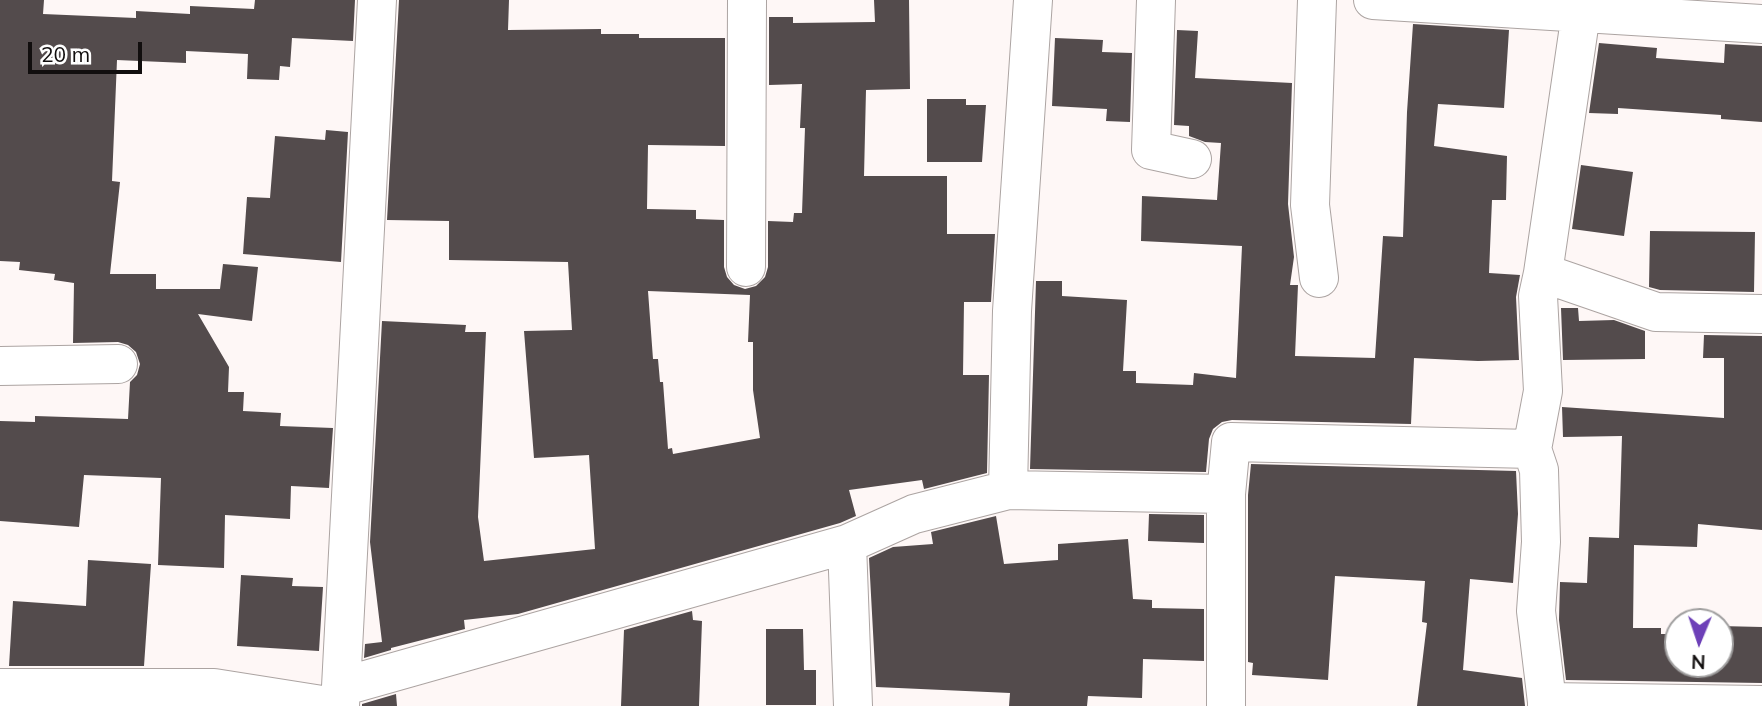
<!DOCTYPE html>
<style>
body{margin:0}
#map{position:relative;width:1762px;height:706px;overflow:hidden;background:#fef7f6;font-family:Mulish,sans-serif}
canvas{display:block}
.north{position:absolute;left:1664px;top:608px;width:70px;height:70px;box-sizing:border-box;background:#fff;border:2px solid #a09f9f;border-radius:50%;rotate:182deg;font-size:19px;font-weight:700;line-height:28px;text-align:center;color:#110e0e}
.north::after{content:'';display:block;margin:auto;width:24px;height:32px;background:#6d40b8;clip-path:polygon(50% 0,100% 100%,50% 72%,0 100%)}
.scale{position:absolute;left:28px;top:42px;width:114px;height:32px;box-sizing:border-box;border:4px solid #110e0e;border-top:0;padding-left:9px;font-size:21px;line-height:24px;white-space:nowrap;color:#110e0e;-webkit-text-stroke:5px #fff;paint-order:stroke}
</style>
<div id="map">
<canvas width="1762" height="706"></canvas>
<div class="north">N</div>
<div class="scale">20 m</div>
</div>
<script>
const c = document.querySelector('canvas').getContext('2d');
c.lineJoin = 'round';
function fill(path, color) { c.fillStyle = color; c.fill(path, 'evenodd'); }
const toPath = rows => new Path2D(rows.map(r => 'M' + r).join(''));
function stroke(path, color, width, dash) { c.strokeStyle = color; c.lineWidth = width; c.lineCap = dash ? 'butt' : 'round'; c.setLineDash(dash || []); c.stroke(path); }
fill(toPath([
 [0,0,44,0,43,14,136,18,136,11,190,14,190,6,254,9,255,0,355,0,353,41,292,38,290,67,280,66,279,80,247,79,248,54,186,51,186,63,117,60,112,181,120,182,110,274,156,274,156,289,220,289,223,264,258,267,252,321,198,314,229,367,228,392,244,392,243,411,281,413,280,426,333,428,329,488,291,486,290,519,225,515,224,568,158,565,161,478,84,475,79,527,0,521,0,421,35,422,35,416,128,419,130,382,137,375,140,364,136,352,128,345,118,342,73,343,74,283,54,280,55,274,19,270,20,262,0,261],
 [399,0,509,0,508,30,601,29,601,34,639,34,639,38,725,38,725,146,648,145,647,209,696,210,696,219,724,220,724,267,727,277,734,285,745,289,756,286,765,277,768,267,768,221,793,222,794,213,802,213,805,128,800,128,802,84,769,85,769,17,793,17,793,23,875,22,874,0,909,0,910,89,866,90,864,176,947,176,947,234,995,234,991,302,964,302,963,375,989,375,987,473,924,489,922,480,849,490,856,516,840,523,518,614,464,620,465,629,391,648,391,650,364,658,365,644,382,642,370,542,382,321,466,325,465,332,486,332,478,517,484,561,595,549,589,455,534,458,524,331,572,330,568,262,449,260,449,221,387,220],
 [648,291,750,295,748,342,753,342,753,390,760,438,673,454,672,448,668,449,663,382,660,382,658,359,653,359],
 [1413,24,1509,30,1504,108,1438,104,1434,146,1507,156,1506,200,1492,200,1489,273,1520,275,1516,297,1519,360,1478,361,1414,358,1411,424,1232,420,1222,422,1213,429,1209,439,1206,472,1030,469,1036,281,1062,281,1062,296,1127,300,1123,371,1136,371,1136,383,1193,385,1194,373,1236,378,1242,246,1141,241,1142,196,1217,200,1221,143,1205,142,1189,136,1189,126,1174,125,1177,30,1198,31,1195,78,1292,83,1288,204,1294,257,1290,285,1298,285,1295,356,1375,358,1383,236,1403,237,1407,112],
 [1055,38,1103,40,1102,52,1132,53,1130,122,1106,121,1107,109,1052,106],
 [1599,43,1657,48,1656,58,1724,63,1725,44,1762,46,1762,122,1721,119,1721,115,1618,108,1618,114,1589,113],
 [927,99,966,99,966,105,986,105,982,162,927,162],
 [326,130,348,132,341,262,243,254,247,197,270,198,275,136,325,140],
 [1581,165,1633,172,1624,236,1572,229],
 [1650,231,1755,232,1754,292,1660,290,1649,287],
 [1561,308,1578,308,1579,321,1614,320,1645,331,1645,359,1563,360],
 [1704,335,1762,336,1762,530,1698,524,1697,547,1634,545,1633,628,1661,628,1661,634,1678,634,1678,664,1720,664,1720,626,1762,627,1762,683,1566,680,1559,620,1560,582,1587,583,1589,537,1619,538,1622,436,1563,437,1562,407,1724,418,1724,358,1703,358],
 [1251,464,1516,471,1518,514,1513,583,1470,579,1463,670,1522,678,1525,706,1417,706,1427,623,1422,622,1425,581,1335,576,1328,680,1252,675,1253,663,1248,662,1248,495],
 [1149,514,1204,515,1204,543,1148,541],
 [996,516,1004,564,1058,560,1058,544,1128,539,1133,599,1152,600,1152,608,1204,609,1204,661,1143,659,1142,698,1088,696,1087,706,1009,706,1010,693,876,687,869,558,893,547,933,544,931,532],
 [88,560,151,564,144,666,9,666,13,601,86,606],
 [241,575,293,578,292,586,323,587,319,651,237,646],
 [692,611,693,620,702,621,699,706,621,706,624,630],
 [766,629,803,629,804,670,816,670,816,705,766,705],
 [396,694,397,706,362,706,362,704]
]), '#534b4c');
const minor = toPath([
 [1156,0,1151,150,1192,159],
 [1317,0,1310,205,1319,278],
 [1373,0,1762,24],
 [746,267,747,0],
 [1543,273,1656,312,1762,314],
 [0,366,118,364],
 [1008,490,1012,311,1033,0],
 [1226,494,1226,706],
 [847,544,853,706],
 [341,687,847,544,914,514,1008,490,1226,494,1231,442,1532,449],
 [0,688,214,688,328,706],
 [1547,702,1536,611,1541,542,1539,470,1532,449,1543,391,1538,296,1543,273,1581,13],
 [340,706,377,0],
 [1547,706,1547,702,1762,705]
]);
stroke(minor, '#aca4a2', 40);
stroke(minor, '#fff', 38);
</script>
